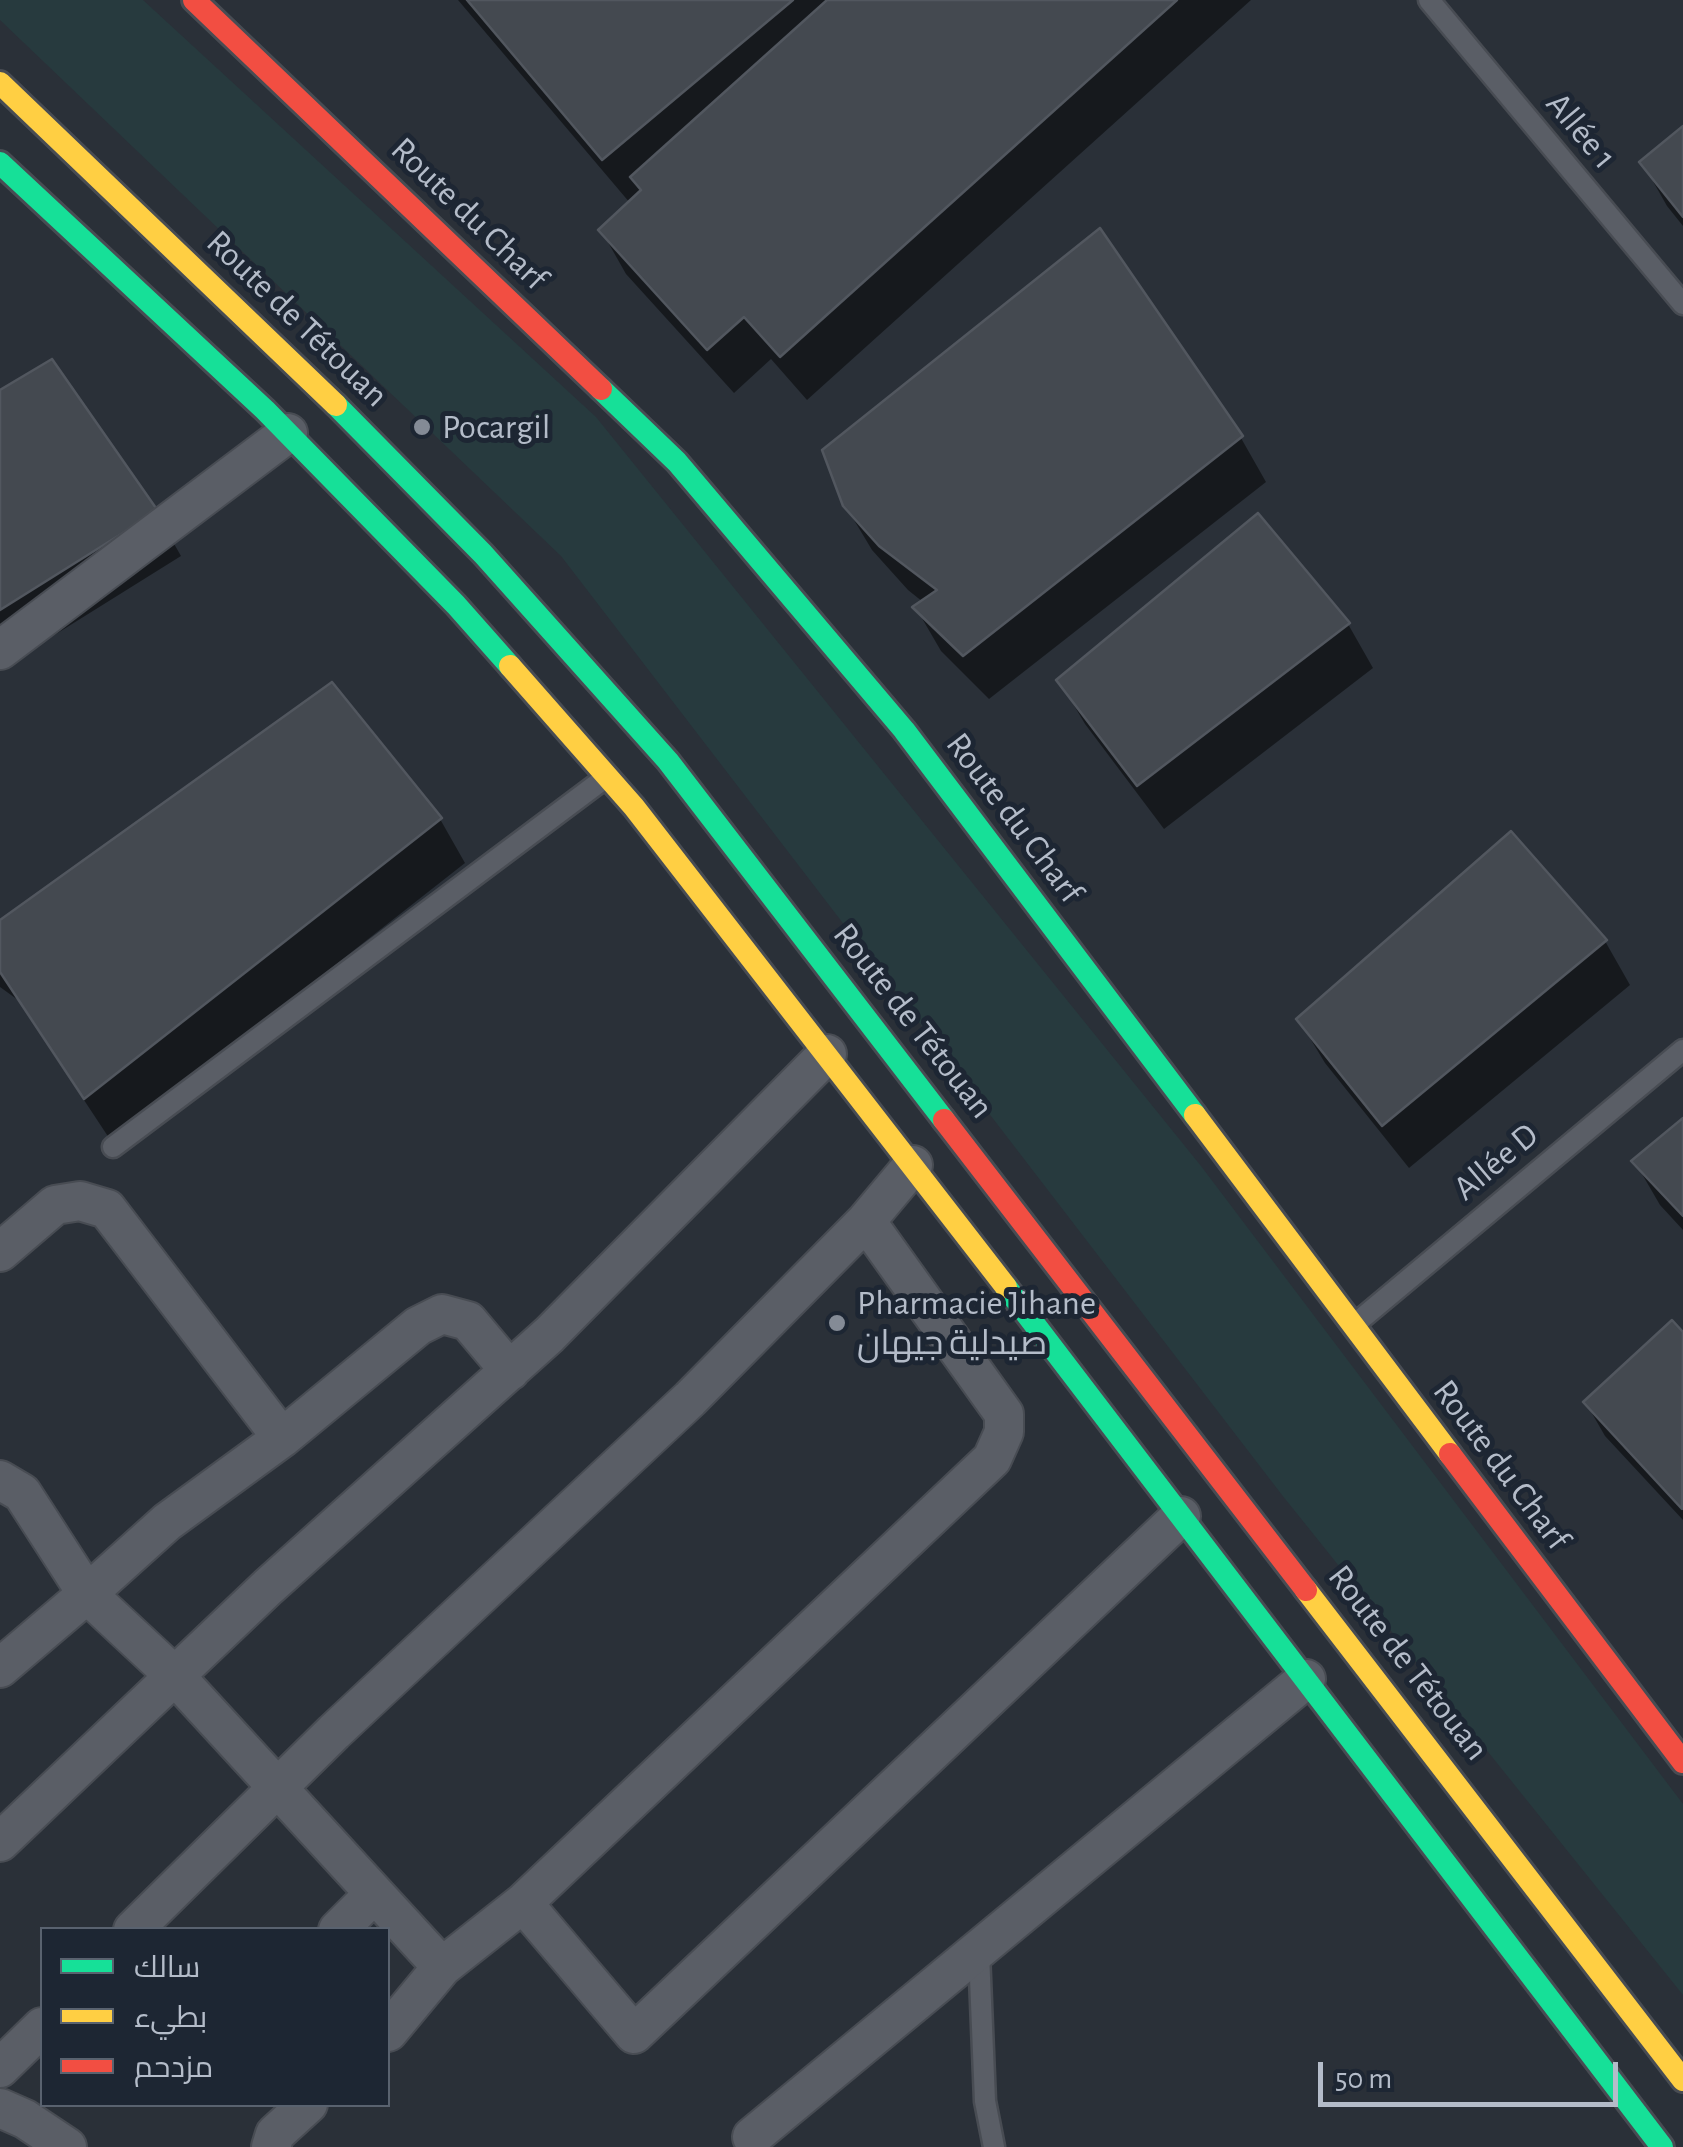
<!DOCTYPE html>
<meta charset="utf-8">
<style>
body{margin:0}
#map{position:relative;width:1683px;height:2147px;overflow:hidden;background:#2a3038;font-family:"Alegreya Sans",Cairo,sans-serif}
canvas{display:block}
.legend{position:absolute;left:40px;top:1927px;width:350px;height:180px;box-sizing:border-box;background:#1d2633;border:2px solid #59626f;margin:0;padding:12px 18px;list-style:none;font-size:30px;color:#b4bcc9}
.legend li{display:flex;align-items:center;gap:20px;height:50px}
.legend b{width:50px;border:2px solid #59626f}
.scale{position:absolute;left:1318px;top:2062px;width:300px;height:45px;box-sizing:border-box;border:5px solid #b4bcc9;border-top:0;padding-left:12px;font-size:30px;line-height:35px;white-space:nowrap;color:#b4bcc9;-webkit-text-stroke:8px #1d2633;paint-order:stroke}
</style>
<div id="map">
<canvas width="1683" height="2147"></canvas>
<ul class="legend">
<li><b style="height:12px;background:#16e098"></b>سالك</li>
<li><b style="height:12px;background:#ffcf43"></b>بطيء</li>
<li><b style="height:12px;background:#f24e42"></b>مزدحم</li>
</ul>
<div class="scale">50 m</div>
</div>
<script>
const c = document.querySelector('canvas').getContext('2d');
c.lineJoin = 'round';
function fill(path, color) { c.fillStyle = color; c.fill(path, 'evenodd'); }
const toPath = rows => new Path2D(rows.map(r => 'M' + r).join(''));
function stroke(path, color, width, dash) { c.strokeStyle = color; c.lineWidth = width; c.lineCap = dash ? 'butt' : 'round'; c.setLineDash(dash || []); c.stroke(path); }
function drawText(font, color, halo, rows, align = 'center') {
  c.font = font + ' "Alegreya Sans",Cairo,sans-serif'; c.lineWidth = 10; c.setLineDash([]); c.textBaseline = 'middle'; c.strokeStyle = halo; c.fillStyle = color; for (const [text, x, y, turn = 0] of rows) {
    c.save(); c.translate(x, y); c.rotate((+turn || 0) * Math.PI / 180); c.textAlign = isNaN(turn) ? turn : align; if (halo) c.strokeText(text, 0, 0); c.fillText(text, 0, 0); c.restore();
  }
}
fill(toPath([
 [0,0,143,0,596,417,1201,1166,1683,1804,1683,1995,1282,1495,561,556,0,20]
]), '#273a3e');
fill(toPath([
 [458,0,1251,0,807,400,771,359,734,393,626,274,601,230,630,203],
 [1683,130,1683,226,1667,206,1642,162],
 [1099,232,1241,438,1266,482,989,699,941,651,916,608,923,602,908,590,872,550,845,505],
 [0,393,156,512,181,556,0,669],
 [1348,624,1373,668,1164,829,1085,724,1059,680],
 [440,819,465,863,111,1141,18,1000,0,987,0,923],
 [1605,941,1630,985,1409,1168,1325,1063,1299,1020],
 [1683,1122,1683,1230,1660,1205,1635,1162],
 [1672,1324,1683,1336,1683,1520,1605,1436,1586,1403]
]), '#0007');
const building = toPath([
 [467,0,793,0,602,160,467,0],
 [827,0,1177,0,780,357,744,317,707,350,598,230,641,190,630,177,827,0],
 [1683,126,1683,217,1639,162,1683,126],
 [1100,228,1243,436,963,656,912,607,937,590,879,546,843,506,822,450,1100,228],
 [52,359,158,511,0,610,0,390,52,359],
 [1258,513,1350,623,1137,786,1056,680,1258,513],
 [332,682,442,818,84,1099,0,972,0,920,332,682],
 [1511,831,1607,940,1382,1126,1296,1019,1511,831],
 [1683,1118,1683,1216,1631,1161,1683,1118],
 [1672,1320,1683,1332,1682,1509,1583,1402,1672,1320]
]);
fill(building, '#444950');
stroke(building, '#52575f', 2.5);
const lane = toPath([
 [1429,0,1683,304],
 [113,1147,605,778],
 [1355,1324,1683,1050],
 [979,1953,985,2101,994,2147]
]);
const street = toPath([
 [0,650,288,433],
 [0,1252,55,1205,80,1201,107,1209,282,1438,167,1522,87,1594,22,1493,0,1480],
 [282,1438,418,1326,442,1314,468,1321,510,1371],
 [0,1668,87,1594,176,1677,442,1967],
 [0,1842,268,1587,549,1335,827,1054],
 [523,1903,634,2034,1181,1516],
 [133,1930,334,1732,690,1399,866,1221],
 [338,1930,374,1894],
 [388,2032,442,1967,523,1903,992,1459,1004,1432,1004,1414,866,1221,913,1165],
 [0,2068,42,2027],
 [0,2108,25,2119,67,2147],
 [752,2137,1306,1679],
 [271,2147,275,2134,308,2104]
]);
const fast = toPath([
 [0,163,265,410,456,605,510,666],
 [601,389,677,462,904,730,1195,1115],
 [336,405,483,554,668,761,944,1120],
 [1006,1287,1662,2147]
]);
const slow = toPath([
 [0,83,336,405],
 [510,666,634,807,1006,1287],
 [1195,1115,1450,1454],
 [1306,1590,1683,2080]
]);
const jam = toPath([
 [194,0,601,389],
 [944,1120,1306,1590],
 [1450,1454,1683,1762]
]);
stroke(lane, '#484c53', 25);
stroke(street, '#484c53', 42);
stroke(fast, '#484c53', 28);
stroke(slow, '#484c53', 28);
stroke(jam, '#484c53', 28);
stroke(lane, '#5a5e66', 20);
stroke(street, '#5a5e66', 38);
stroke(fast, '#16e098', 22);
stroke(slow, '#ffcf43', 22);
stroke(jam, '#f24e42', 22);
for (const [x, y, r, color] of [
 [422,427,10,"#848b96"],
 [837,1323,10,"#848b96"]
]) { const dot = new Path2D(); dot.arc(x, y, r, 0, 2 * Math.PI); c.fillStyle = color; c.fill(dot); stroke(dot, '#1d2633', 4); }
drawText('35px', '#b4bcc9', '#1d2633', [
 ["Allée 1",1581,131,50],
 ["Route du Charf",469,214,44],
 ["Route de Tétouan",297,319,44],
 ["Route du Charf",1014,818,53],
 ["Route de Tétouan",913,1021,52],
 ["Allée D",1496,1162,-40],
 ["Route du Charf",1501,1465,53],
 ["Route de Tétouan",1408,1663,52]
]);
drawText('35px', '#b4bcc9', '#1d2633', [
 ["Pocargil",442,427],
 ["Pharmacie Jihane",857,1303],
 ["صيدلية جيهان",857,1343]
], 'left');
</script>
